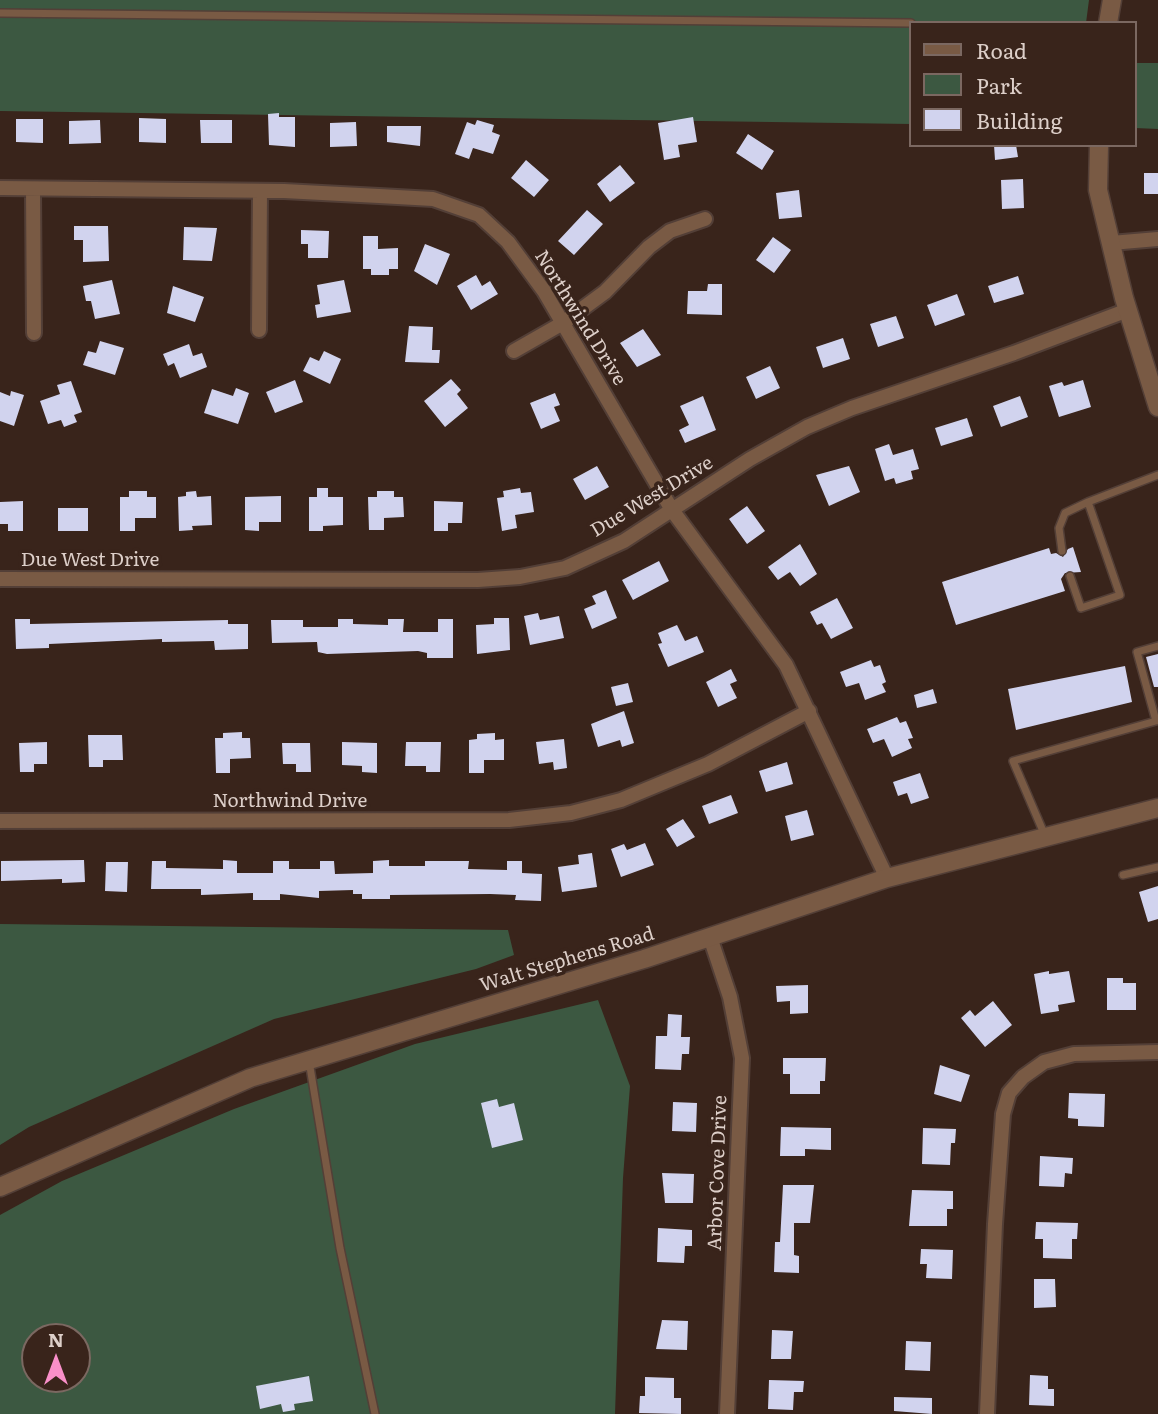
<!DOCTYPE html>
<style>
body{margin:0}
#map{position:relative;width:1158px;height:1414px;overflow:hidden;background:#39241b;font-family:Literata,serif}
canvas{display:block}
.legend{position:absolute;left:909px;top:21px;width:228px;height:126px;box-sizing:border-box;background:#39241b;border:2px solid #7b6861;margin:0;padding:9px 12px;list-style:none;font-size:21px;color:#ddcfc9}
.legend li{display:flex;align-items:center;gap:14px;height:35px}
.legend b{width:35px;border:2px solid #7b6861}
.north{position:absolute;left:21px;top:1323px;width:70px;height:70px;box-sizing:border-box;background:#39241b;border:2px solid #7b6861;border-radius:50%;rotate:0deg;font-size:19px;font-weight:700;line-height:28px;text-align:center;color:#ddcfc9}
.north::after{content:'';display:block;margin:auto;width:24px;height:32px;background:#f98fc9;clip-path:polygon(50% 0,100% 100%,50% 72%,0 100%)}
</style>
<div id="map">
<canvas width="1158" height="1414"></canvas>
<ul class="legend">
<li><b style="height:9px;background:#795a44"></b>Road</li>
<li><b style="height:19px;background:#3c5841"></b>Park</li>
<li><b style="height:19px;background:#d1d3ee"></b>Building</li>
</ul>
<div class="north">N</div>
</div>
<script>
const c = document.querySelector('canvas').getContext('2d');
c.lineJoin = 'round';
function fill(path, color) { c.fillStyle = color; c.fill(path, 'evenodd'); }
const toPath = rows => new Path2D(rows.map(r => 'M' + r).join(''));
function stroke(path, color, width, dash) { c.strokeStyle = color; c.lineWidth = width; c.lineCap = dash ? 'butt' : 'round'; c.setLineDash(dash || []); c.stroke(path); }
function drawText(font, color, halo, rows, align = 'center') {
  c.font = font + ' Literata,serif'; c.lineWidth = 7; c.setLineDash([]); c.textBaseline = 'middle'; c.strokeStyle = halo; c.fillStyle = color; for (const [text, x, y, turn = 0] of rows) {
    c.save(); c.translate(x, y); c.rotate((+turn || 0) * Math.PI / 180); c.textAlign = isNaN(turn) ? turn : align; if (halo) c.strokeText(text, 0, 0); c.fillText(text, 0, 0); c.restore();
  }
}
fill(toPath([
 [0,0,1089,0,1086,23,911,23,911,124,0,111],
 [1135,63,1158,63,1158,129,1135,128],
 [0,924,508,930,514,955,476,969,274,1019,29,1127,0,1145],
 [598,1000,630,1086,623,1178,615,1414,0,1414,0,1215,62,1181,234,1109,415,1044],
 [35,1337,77,1337,77,1379,35,1379]
]), '#3c5841');
fill(toPath([
 [279,113,279,117,295,117,295,147,269,145,268,114],
 [693,117,697,142,678,145,680,157,664,160,658,123],
 [139,118,166,119,166,143,139,142],
 [16,119,43,119,43,143,16,142],
 [100,120,101,143,69,144,69,121],
 [200,120,232,120,232,143,201,143],
 [477,120,494,125,492,132,500,135,493,154,473,148,469,159,455,154,467,122,475,125],
 [356,122,357,146,330,147,330,123],
 [387,126,421,126,420,146,387,142],
 [748,134,774,151,762,170,736,153],
 [994,145,1016,145,1018,157,995,160],
 [526,160,549,180,534,197,511,178],
 [620,165,635,183,610,202,597,184],
 [1144,173,1158,173,1158,194,1144,194],
 [1023,179,1024,208,1002,209,1001,180],
 [799,190,802,217,779,219,776,193],
 [587,210,603,224,574,255,558,241],
 [74,226,108,226,109,261,83,262,83,240,74,240],
 [184,227,217,228,212,261,183,260],
 [301,230,329,231,328,258,308,258,308,244,301,244],
 [363,236,378,236,378,249,398,248,398,269,389,269,389,275,371,275,371,269,363,269],
 [773,237,791,250,774,273,756,260],
 [425,244,450,254,437,285,414,271],
 [476,275,482,286,490,281,498,294,471,310,457,286],
 [1018,276,1024,294,994,303,988,286],
 [112,280,120,314,95,319,91,301,86,301,83,286],
 [344,280,351,312,317,318,315,305,320,304,317,285],
 [708,284,722,284,722,315,687,314,688,291,707,291],
 [173,286,204,297,195,322,167,313],
 [957,294,965,315,935,326,927,305],
 [896,316,904,338,878,347,870,324],
 [409,326,433,327,432,350,440,350,439,363,405,362],
 [643,329,661,355,637,367,620,343],
 [843,338,850,359,823,368,816,347],
 [100,341,124,348,115,375,83,365,88,351,96,353],
 [189,344,193,356,202,353,207,367,180,378,174,363,168,366,163,354],
 [324,351,341,359,330,384,303,371,310,357,319,361],
 [770,366,780,388,756,399,746,377],
 [451,379,461,390,457,394,468,408,445,427,424,401],
 [295,380,303,402,275,413,266,392],
 [1083,380,1091,407,1059,417,1049,386,1062,382,1064,386],
 [71,381,82,412,74,415,77,422,64,427,61,420,48,424,40,401,60,394,57,385],
 [236,388,249,393,238,424,204,413,212,389,233,396],
 [11,391,24,395,14,426,0,421,0,392,10,396],
 [555,393,560,405,554,407,560,421,541,429,530,403],
 [703,396,716,430,685,443,679,430,689,425,680,406],
 [1020,396,1028,417,1001,427,993,406],
 [967,418,973,436,941,446,935,428],
 [889,444,893,455,913,449,919,469,911,471,913,479,896,484,894,478,885,481,875,449],
 [597,466,609,487,585,500,573,479],
 [849,466,860,492,829,506,816,475],
 [317,488,328,488,328,497,343,497,343,525,323,526,323,531,309,531,309,497,317,497],
 [520,488,521,493,531,492,534,512,515,515,517,528,502,531,497,498,504,497,503,491],
 [129,491,147,491,147,497,156,497,156,518,135,518,135,531,120,531,120,497,129,497],
 [196,491,197,497,211,496,212,525,192,526,193,530,179,531,178,497,186,496,186,492],
 [377,491,394,491,394,497,403,497,404,517,384,518,384,530,369,530,368,497,377,497],
 [281,496,281,522,259,522,259,531,245,530,245,497],
 [23,501,23,531,8,531,8,524,0,524,0,502],
 [434,501,463,502,462,523,448,523,448,531,434,531],
 [747,506,765,531,747,544,729,519],
 [58,508,88,508,88,531,58,531],
 [800,544,817,574,800,586,790,572,778,580,768,567],
 [1073,547,1081,572,1065,573,1061,579,1065,591,956,625,942,582,1049,548,1051,554,1056,553,1063,557,1068,549],
 [659,561,669,581,633,600,622,580],
 [606,590,617,618,592,629,584,609,596,604,592,596],
 [837,598,853,628,831,639,822,623,817,625,810,612],
 [538,613,540,620,559,616,564,638,530,645,524,616],
 [494,618,509,618,510,650,477,654,476,625,494,624],
 [15,619,30,619,30,624,228,620,228,624,248,624,248,649,215,650,214,641,162,642,162,639,49,644,49,648,16,649],
 [338,619,353,619,353,624,388,625,388,619,404,619,403,632,438,632,438,619,453,619,453,658,427,658,427,653,418,651,327,654,318,652,317,642,272,643,271,620,303,620,303,627,338,627],
 [677,625,685,641,697,636,704,652,668,667,658,644,662,643,658,633],
 [1158,654,1158,687,1154,687,1146,657],
 [871,660,874,667,880,665,886,682,882,684,886,692,865,700,859,683,846,687,840,672],
 [1125,666,1132,702,1016,730,1008,689],
 [731,669,737,681,730,684,737,698,718,707,706,682],
 [628,683,633,702,616,706,611,687],
 [933,689,937,703,917,708,914,695],
 [624,711,634,743,622,747,620,740,598,747,591,724],
 [897,717,900,723,906,721,913,738,908,739,912,748,892,757,884,739,873,743,867,729],
 [242,732,242,738,250,738,251,758,230,759,230,773,216,773,215,738,223,738,223,733],
 [495,733,495,740,504,739,504,760,484,760,484,773,469,773,469,740,477,739,477,734],
 [88,735,122,735,123,760,103,760,103,767,89,767],
 [564,739,567,768,554,770,553,762,539,764,536,742],
 [47,742,47,764,34,764,34,772,20,772,19,743],
 [342,742,377,743,377,773,362,772,362,766,342,765],
 [406,742,441,742,440,772,426,772,426,766,405,766],
 [282,743,310,743,311,772,296,772,296,764,283,764],
 [787,762,793,784,766,792,759,771],
 [920,773,929,798,911,804,907,793,898,796,893,782],
 [731,795,738,813,709,824,702,806],
 [807,810,814,835,791,841,785,816],
 [683,819,695,837,677,847,666,829],
 [645,843,654,865,621,877,611,849,624,844,627,850],
 [592,853,597,887,562,892,558,867,579,864,578,855],
 [84,860,85,882,62,883,62,879,1,881,1,861],
 [223,860,237,861,237,873,273,873,273,861,289,861,289,869,320,869,320,861,334,861,335,874,373,873,373,861,389,860,389,866,425,866,425,861,469,861,468,869,507,870,507,861,522,861,522,873,542,874,541,901,515,900,516,895,490,894,390,895,390,899,362,899,362,894,353,894,353,890,319,891,319,898,280,894,280,900,253,900,253,893,201,895,201,889,151,889,152,861,166,861,166,868,223,869],
 [106,862,128,862,127,892,105,891],
 [1158,886,1158,919,1148,922,1139,892],
 [1049,971,1049,974,1069,971,1075,1002,1058,1005,1059,1011,1041,1014,1034,974],
 [1107,978,1123,978,1123,983,1136,983,1136,1010,1107,1010],
 [808,985,808,1013,790,1014,790,1001,777,1002,776,986],
 [993,1001,1012,1025,985,1047,961,1018,970,1010,975,1016],
 [668,1014,682,1015,681,1037,690,1037,689,1054,682,1054,681,1070,655,1069,656,1036,667,1036],
 [783,1058,826,1058,825,1081,820,1081,820,1094,790,1094,790,1074,783,1074],
 [940,1065,970,1075,961,1102,934,1094],
 [1069,1093,1105,1094,1104,1127,1078,1126,1078,1119,1068,1118],
 [497,1099,499,1107,514,1103,523,1140,492,1148,481,1103],
 [673,1102,697,1103,696,1132,672,1131],
 [781,1127,831,1128,831,1150,805,1149,805,1156,780,1156],
 [923,1128,956,1129,955,1143,951,1143,950,1165,922,1164],
 [1040,1156,1073,1158,1072,1174,1065,1173,1064,1187,1039,1186],
 [662,1173,694,1174,693,1203,665,1203],
 [783,1185,814,1185,810,1223,794,1223,794,1255,799,1256,799,1273,774,1272,775,1242,780,1242],
 [912,1190,953,1191,953,1209,947,1209,947,1226,909,1226],
 [1036,1222,1078,1223,1077,1239,1072,1239,1072,1259,1043,1258,1043,1239,1035,1239],
 [658,1228,692,1230,692,1246,685,1246,684,1263,657,1262],
 [921,1249,953,1250,952,1279,926,1278,927,1264,920,1264],
 [1034,1279,1055,1279,1056,1307,1034,1308],
 [662,1320,688,1321,687,1350,656,1349],
 [772,1330,793,1331,791,1359,771,1359],
 [906,1341,931,1342,930,1371,905,1370],
 [1030,1375,1048,1376,1048,1389,1054,1389,1054,1406,1029,1405],
 [309,1376,313,1401,294,1404,295,1410,283,1412,281,1404,260,1409,256,1386],
 [645,1377,674,1378,674,1398,681,1398,681,1414,639,1413,640,1396,645,1396],
 [769,1380,804,1381,803,1392,794,1392,793,1410,768,1409],
 [894,1397,932,1398,932,1414,894,1411]
]), '#d1d3ee');
const service = toPath([
 [0,13,911,23],
 [1062,551,1059,528,1065,513,1088,502],
 [1070,576,1081,608,1120,595,1088,502,1158,475],
 [1046,838,1013,761,1156,721,1137,652,1158,646],
 [1123,875,1158,867],
 [309,1061,340,1248,375,1414]
]);
const minor = toPath([
 [0,188,284,191,379,196,433,199,479,215,508,242,544,291,672,510,786,665,887,878],
 [33,189,34,333],
 [1111,243,1158,239],
 [259,330,260,191],
 [514,351,563,323,605,292,649,247,670,231,705,219],
 [0,579,478,580,520,577,565,568,624,541,750,459,807,427,852,408,1014,353,1128,310],
 [0,821,509,820,571,813,621,800,708,764,809,711],
 [710,937,730,997,742,1058,727,1414],
 [987,1414,995,1224,1003,1114,1009,1093,1023,1077,1044,1062,1074,1054,1158,1052]
]);
const tertiary = toPath([
 [1108,23,1112,0],
 [1099,145,1098,190,1124,298,1158,407],
 [0,1187,250,1078,644,959,887,878,1158,808]
]);
stroke(service, '#533f37', 10);
stroke(minor, '#533f37', 18);
stroke(tertiary, '#533f37', 21);
stroke(service, '#795a44', 7);
stroke(minor, '#795a44', 14);
stroke(tertiary, '#795a44', 18);
drawText('19px', '#ddcfc9', '#39241b', [
 ["Northwind Drive",580,318,58],
 ["Due West Drive",652,497,-31],
 ["Due West Drive",90,560],
 ["Northwind Drive",290,801],
 ["Walt Stephens Road",567,960,-17],
 ["Arbor Cove Drive",718,1173,-88]
]);
</script>
